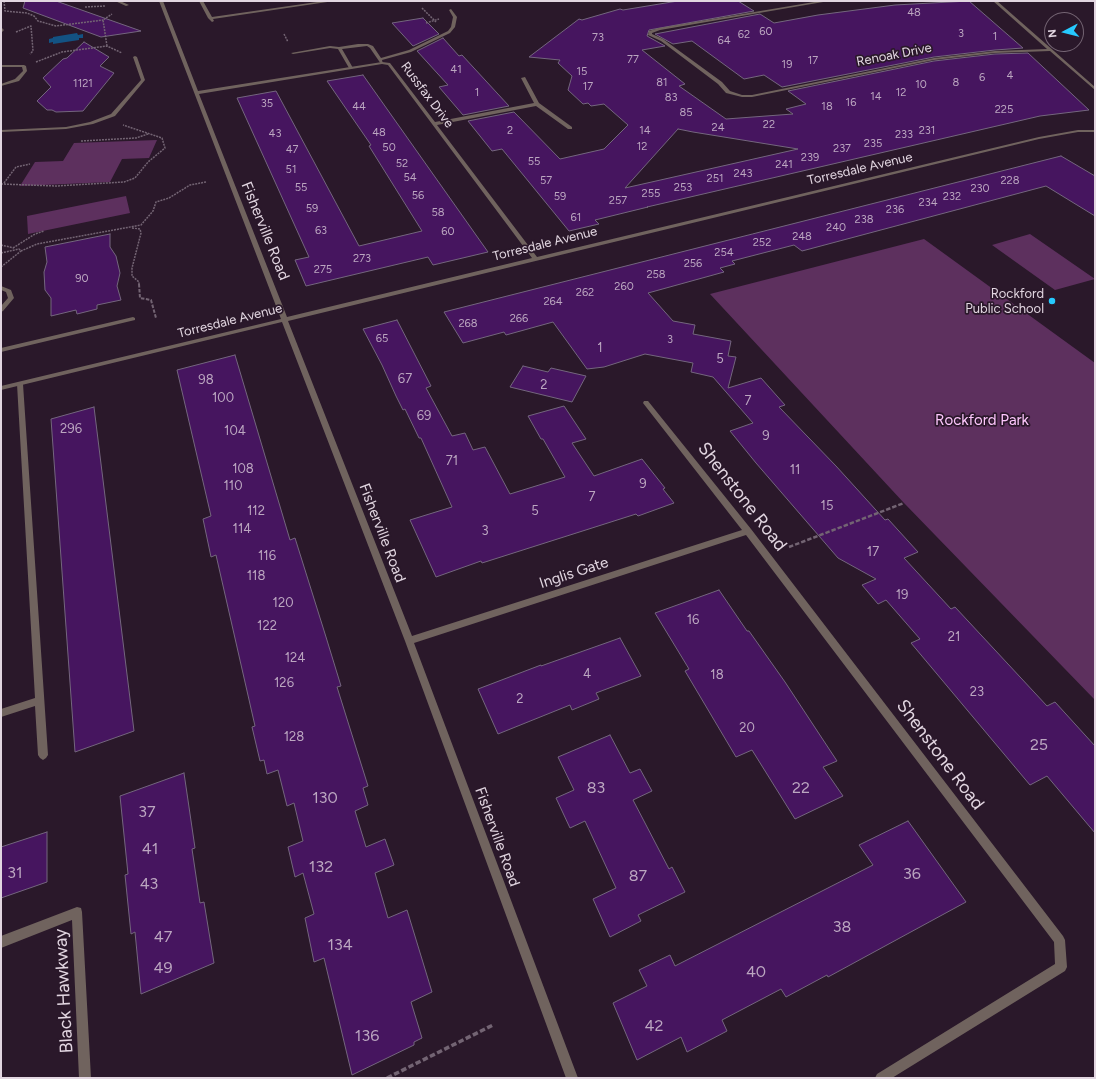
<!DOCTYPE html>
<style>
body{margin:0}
#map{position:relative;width:1096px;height:1079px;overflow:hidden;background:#2a182a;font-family:Figtree,sans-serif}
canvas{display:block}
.frame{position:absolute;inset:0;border:2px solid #e2d6e1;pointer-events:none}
.north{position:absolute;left:1044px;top:12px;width:40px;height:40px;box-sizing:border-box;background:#2a182a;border:1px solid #746473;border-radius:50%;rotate:263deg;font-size:11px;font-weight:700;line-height:16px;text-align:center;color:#e2d6e1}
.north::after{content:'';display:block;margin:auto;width:14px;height:18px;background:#26c9fe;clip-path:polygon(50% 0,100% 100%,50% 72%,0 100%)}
</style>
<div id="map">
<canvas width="1096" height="1079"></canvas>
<div class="frame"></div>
<div class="north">N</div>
</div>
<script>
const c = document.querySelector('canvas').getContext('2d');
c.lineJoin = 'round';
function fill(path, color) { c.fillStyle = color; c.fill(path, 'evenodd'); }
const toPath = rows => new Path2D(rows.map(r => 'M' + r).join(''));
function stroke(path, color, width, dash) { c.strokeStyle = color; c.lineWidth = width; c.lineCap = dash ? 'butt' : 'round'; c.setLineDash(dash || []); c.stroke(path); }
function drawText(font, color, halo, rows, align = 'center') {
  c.font = font + ' Figtree,sans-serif'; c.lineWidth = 3.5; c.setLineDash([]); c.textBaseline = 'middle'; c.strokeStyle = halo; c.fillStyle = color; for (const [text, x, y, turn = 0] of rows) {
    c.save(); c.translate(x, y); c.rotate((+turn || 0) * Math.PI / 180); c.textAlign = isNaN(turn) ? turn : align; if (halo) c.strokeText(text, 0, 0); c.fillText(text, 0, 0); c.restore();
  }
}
fill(toPath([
 [157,140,149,158,122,159,110,182,20,186,35,162,63,161,74,143],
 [126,196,130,213,28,234,27,216],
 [1030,234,1095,279,1055,290,992,245],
 [924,239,1095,363,1095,700,904,503,710,294]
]), '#5d305e');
fill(toPath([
 [77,33,78,35,83,34,83,38,79,38,79,40,53,44,53,42,49,43,49,39,53,38,53,37]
]), '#135283');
const building = toPath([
 [25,1,56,1,141,31,101,37,23,8,25,1],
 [678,1,738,1,754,11,649,30,647,36,665,46,642,50,685,84,679,86,726,119,793,114,786,109,806,104,788,91,934,61,995,54,1028,53,1089,110,1040,116,647,207,648,207,595,220,599,224,569,231,502,149,492,151,468,121,514,112,560,159,604,149,628,125,604,104,591,106,588,103,583,104,568,90,572,76,558,63,560,60,529,57,579,19,582,20,620,9,623,10,678,1],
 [678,129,693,132,798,149,625,188,678,129],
 [969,1,1023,48,995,50,934,57,782,87,764,75,744,79,692,41,673,44,655,34,760,14,774,23,818,15,895,5,969,1],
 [423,18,439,34,413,46,392,23,423,18],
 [443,38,459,56,462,55,509,106,463,115,439,87,448,85,417,51,443,38],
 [84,42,109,57,100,66,114,73,83,111,56,112,52,110,47,110,37,101,51,87,43,78,63,59,67,58,84,42],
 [363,75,488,252,433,265,428,257,306,286,295,260,309,257,237,98,276,91,359,246,422,231,369,146,371,145,327,81,363,75],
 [1061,156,1095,176,1095,216,1046,186,802,251,794,245,732,261,735,264,720,268,724,272,648,293,673,321,695,325,693,334,731,341,728,356,736,357,728,388,761,378,785,405,779,407,836,466,885,520,888,519,918,552,904,558,951,609,955,607,1047,706,1055,702,1095,746,1095,833,1047,776,1030,785,911,643,920,639,886,600,878,604,862,585,876,579,838,558,756,463,730,431,753,423,713,377,691,372,693,363,645,354,604,367,587,369,553,322,506,335,504,332,463,343,444,312,1061,156],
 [110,234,110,247,116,256,120,273,117,286,121,300,97,305,97,309,77,314,76,310,51,316,51,298,45,290,44,272,47,262,45,247,110,234],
 [397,320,431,386,426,388,452,436,465,433,473,450,485,447,510,494,565,477,543,439,541,439,528,416,564,406,586,439,572,443,594,476,642,459,665,488,663,489,674,503,638,516,636,514,482,563,481,561,436,577,410,520,452,507,421,438,419,438,405,409,403,410,396,396,382,365,363,329,397,320],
 [235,355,290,540,295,538,326,637,341,686,337,687,368,786,363,788,368,805,355,811,366,847,385,839,394,865,375,873,388,918,407,910,432,992,411,1002,422,1038,414,1042,414,1045,352,1075,324,958,314,962,305,918,314,914,303,873,295,877,288,847,303,841,294,803,287,806,278,770,267,774,264,760,260,761,252,727,255,726,216,555,211,557,203,519,211,516,177,370,235,355],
 [523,366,548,372,551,368,586,376,572,402,510,387,523,366],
 [94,407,134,731,75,752,51,419,94,407],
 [719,590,747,631,749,631,785,682,837,761,823,767,843,796,795,819,752,750,736,757,685,671,689,669,655,613,719,590],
 [620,638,641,676,596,693,599,699,572,710,570,705,498,734,478,689,541,665,541,666,620,638],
 [610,735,630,773,640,769,652,791,633,800,669,869,672,867,685,892,638,915,641,921,610,937,593,899,616,888,585,821,570,828,556,798,574,790,558,757,610,735],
 [184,773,195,848,192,849,200,903,204,902,214,963,141,994,135,932,131,934,125,875,128,874,120,796,184,773],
 [908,821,966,902,828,977,827,975,786,997,781,989,722,1020,727,1031,687,1052,681,1037,637,1060,613,1003,647,986,639,970,670,955,675,966,873,865,859,845,908,821],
 [47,832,47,882,1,898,1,847,47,832]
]);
fill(building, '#46155f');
stroke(building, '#74667e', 1);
stroke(toPath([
 [4,1,5,11,27,13,34,16,38,21,56,26,103,20],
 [85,7,105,6],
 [422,8,436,22],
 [426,23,439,19],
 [16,32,31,26,33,51,30,54],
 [284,34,288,42],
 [107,46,103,20,112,14],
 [36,62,62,52,107,46,122,53],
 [81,141,136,138,148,134],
 [4,183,16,167,30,164],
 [1,184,56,186,124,182,135,178,148,162,165,148,162,138,123,125],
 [132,228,140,229,141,233,132,268,132,276,139,282,139,285],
 [1,245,14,248],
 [13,248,35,234,44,231],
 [1,253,19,249,21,251,37,244,141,225,153,211,156,202,169,198,190,185,206,182],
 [1,267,21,251]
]), '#736473', 1.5, [2, 1]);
stroke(toPath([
 [139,284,140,298,151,300,156,318]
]), '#736473', 2, [3.5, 1.5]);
stroke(toPath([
 [789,547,904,503]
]), '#736473', 2.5, [4.5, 2]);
stroke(toPath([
 [387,1078,493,1025]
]), '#736473', 3.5, [5.5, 2.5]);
fill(toPath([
 [115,1,120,1,129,5,126,6,115,1],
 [199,1,203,1,212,17,324,1,334,1,213,19,214,21,212,22,208,18,199,1],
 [451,9,457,17,455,27,450,33,411,52,382,60,383,64,381,64,370,48,367,46,342,49,353,68,351,69,349,68,338,49,330,48,293,54,291,53,330,46,339,47,358,44,368,44,373,46,381,58,409,50,448,31,451,27,453,17,449,10,451,9],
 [1,27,4,30,1,33,1,27],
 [135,56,137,57,145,80,115,116,93,124,66,129,1,132,1,130,66,127,90,122,111,114,141,80,133,57,135,56],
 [1,65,24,65,26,66,27,71,19,81,1,86,1,84,15,79,23,71,22,67,1,67,1,65],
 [1,286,11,290,14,298,3,311,1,312,1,306,8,298,6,292,1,290,1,286],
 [133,317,135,318,135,320,1,352,1,348,133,317],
 [18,382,22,382,23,384,48,755,46,758,43,760,40,758,38,755,35,706,1,717,1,709,35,698,17,384,18,382]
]), '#70635e');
fill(toPath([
 [159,1,163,1,198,91,382,62,390,63,435,122,534,103,521,78,525,77,539,103,572,127,572,129,568,129,536,106,437,125,537,257,1039,137,1078,130,1095,130,1095,132,1078,132,1039,139,288,321,412,636,742,530,643,403,644,401,648,401,751,529,1063,936,1065,940,1067,967,1065,971,892,1078,875,1078,877,1074,1055,964,1054,942,746,535,414,643,578,1078,566,1078,405,641,282,322,1,390,1,386,281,319,159,1],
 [382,64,388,65,532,258,287,317,199,94,382,64],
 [820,1,829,1,660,30,652,33,652,34,663,39,722,82,730,91,742,95,752,95,934,58,995,51,1047,49,993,1,997,1,1095,87,1095,90,1050,51,995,53,934,60,752,97,742,97,726,93,718,84,661,41,648,35,649,31,659,28,820,1],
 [77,907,81,908,82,912,91,1078,79,1078,72,920,1,948,1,936,77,907]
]), '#70635e');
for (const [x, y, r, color] of [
 [1052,301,4,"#26c9fe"]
]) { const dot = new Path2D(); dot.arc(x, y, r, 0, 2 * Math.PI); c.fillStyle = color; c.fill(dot); stroke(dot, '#2a182a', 1.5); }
drawText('11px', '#bba6c0', null, [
 ["48",914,13],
 ["60",766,32],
 ["3",961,34],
 ["62",744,35],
 ["1",995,37],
 ["73",598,38],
 ["64",724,41],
 ["77",633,60],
 ["17",813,61],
 ["19",787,65],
 ["41",456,70],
 ["15",582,72],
 ["4",1010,76],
 ["6",982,78],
 ["81",662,83],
 ["8",956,83],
 ["1121",83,84],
 ["10",921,85],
 ["17",588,87],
 ["1",477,93],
 ["12",901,93],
 ["14",876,97],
 ["83",671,98],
 ["16",851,103],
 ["35",267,104],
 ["44",359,107],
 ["18",827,107],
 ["225",1004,110],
 ["85",686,113],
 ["22",769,125],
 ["24",718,128],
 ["2",510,131],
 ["14",645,131],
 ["231",927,131],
 ["48",379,133],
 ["43",275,134],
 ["233",904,135],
 ["235",873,144],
 ["12",642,147],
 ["50",389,148],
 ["237",842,149],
 ["47",292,150],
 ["239",810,158],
 ["55",534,162],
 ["52",402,164],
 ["241",784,165],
 ["51",291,170],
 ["243",743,174],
 ["54",410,178],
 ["251",715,179],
 ["57",546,181],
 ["228",1010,181],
 ["55",301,188],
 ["253",683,188],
 ["230",980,189],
 ["255",651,194],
 ["56",418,196],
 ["59",560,197],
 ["232",952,197],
 ["257",618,201],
 ["234",928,203],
 ["59",312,209],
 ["236",895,210],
 ["58",438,213],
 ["61",576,218],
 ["238",864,220],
 ["240",836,228],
 ["63",321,231],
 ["60",448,232],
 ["248",802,237],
 ["252",762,243],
 ["254",724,253],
 ["273",362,259],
 ["256",693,264],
 ["275",323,270],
 ["258",656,275],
 ["90",82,279],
 ["260",624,287],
 ["262",585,293],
 ["264",553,302],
 ["266",519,319],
 ["268",468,324],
 ["65",382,339],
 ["3",670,340]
]);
drawText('13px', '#e2d6e1', '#2a182a', [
 ["Renoak Drive",894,55,-11],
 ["Russfax Drive",427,95,53],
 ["Torresdale Avenue",860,169,-13],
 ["Torresdale Avenue",545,244,-14],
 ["Torresdale Avenue",230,321,-14]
]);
drawText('13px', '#e2d6e1', '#2a182a', [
 ["Rockford",1044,294],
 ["Public School",1044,309]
], 'right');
drawText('13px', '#bba6c0', null, [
 ["1",600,348],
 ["5",720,359],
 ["67",405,379],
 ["98",206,380],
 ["2",544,385],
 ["100",223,398],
 ["7",748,401],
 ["69",424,416],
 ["296",71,429],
 ["104",235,431],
 ["9",766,436],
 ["71",452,461],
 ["108",243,469],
 ["11",795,470],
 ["9",643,484],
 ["110",233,486],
 ["7",592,497],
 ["15",827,506],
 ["112",256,511],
 ["5",535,511],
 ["114",242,529],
 ["3",485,531],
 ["17",873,552],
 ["116",267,556],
 ["118",256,576],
 ["19",902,595],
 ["120",283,603],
 ["16",693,620],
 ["122",267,626],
 ["21",954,637],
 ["124",295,658],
 ["4",587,674],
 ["18",717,675],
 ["126",284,683],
 ["23",977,692],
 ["2",520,699],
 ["20",747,728],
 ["128",294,737]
]);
drawText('15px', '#e2d6e1', '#2a182a', [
 ["Fisherville Road",265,231,68],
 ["Fisherville Road",382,533,69],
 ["Inglis Gate",574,573,-18],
 ["Fisherville Road",497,837,70]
]);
drawText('15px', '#fdc6fc', '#2a182a', [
 ["Rockford Park",982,421]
]);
drawText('16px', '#bba6c0', null, [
 ["25",1039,745],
 ["83",596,788],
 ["22",801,788],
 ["130",325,798],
 ["37",147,812],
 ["41",150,849],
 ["132",321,867],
 ["31",15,873],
 ["36",912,874],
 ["87",638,876],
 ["43",149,884],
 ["38",842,927],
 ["47",163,937],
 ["134",340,945],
 ["49",163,968],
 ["40",756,972],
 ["42",654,1026],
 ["136",367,1036]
]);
drawText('18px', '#e2d6e1', '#2a182a', [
 ["Shenstone Road",742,497,52],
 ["Shenstone Road",940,755,53],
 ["Black Hawkway",64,991,-93]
]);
</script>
